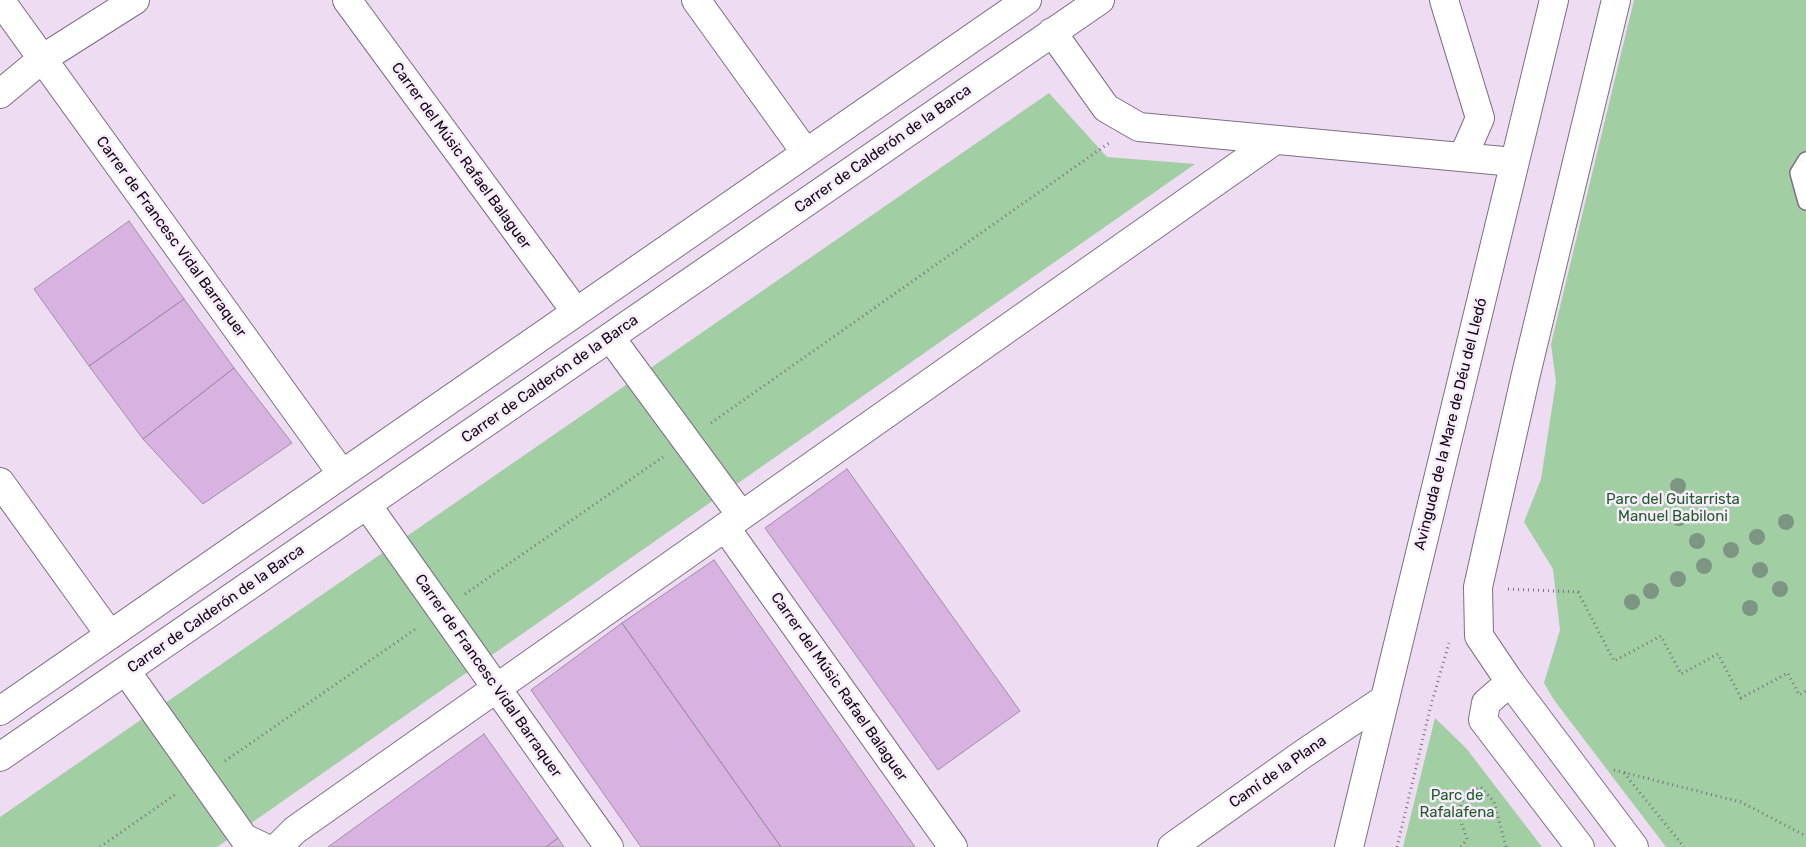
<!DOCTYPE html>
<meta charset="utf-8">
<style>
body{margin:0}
canvas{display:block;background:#eddcf2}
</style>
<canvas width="1806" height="847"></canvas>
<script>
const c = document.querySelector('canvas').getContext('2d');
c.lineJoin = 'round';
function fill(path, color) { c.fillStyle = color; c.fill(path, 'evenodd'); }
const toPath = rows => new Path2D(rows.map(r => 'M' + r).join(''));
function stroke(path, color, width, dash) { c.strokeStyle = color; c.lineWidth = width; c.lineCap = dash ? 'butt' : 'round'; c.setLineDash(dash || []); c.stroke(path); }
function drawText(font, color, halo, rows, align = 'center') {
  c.font = font + ' Rubik,sans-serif'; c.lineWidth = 5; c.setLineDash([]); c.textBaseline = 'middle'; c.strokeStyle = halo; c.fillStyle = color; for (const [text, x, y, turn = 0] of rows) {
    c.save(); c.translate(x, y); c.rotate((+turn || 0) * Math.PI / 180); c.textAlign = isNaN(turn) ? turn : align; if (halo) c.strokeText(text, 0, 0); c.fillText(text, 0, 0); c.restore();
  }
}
fill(toPath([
 [1634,0,1806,0,1806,847,1666,847,1554,700,1544,683,1560,630,1553,569,1524,522,1541,479,1556,382,1551,344],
 [1049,93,1107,157,1195,164,217,847,0,847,0,817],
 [1435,718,1466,748,1542,847,1403,847]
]), '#a2cea3');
const building = toPath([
 [129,221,184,299,89,366,34,289,129,221],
 [184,299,234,368,143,439,89,366,184,299],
 [234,368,292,443,203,504,143,439,234,368],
 [847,469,1020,711,938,770,765,528,847,469],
 [714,560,915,847,781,847,622,623,714,560],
 [622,623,781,847,641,847,531,690,622,623],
 [484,734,558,838,546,847,328,847,484,734],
 [558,838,564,847,546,847,558,838]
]);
fill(building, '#d8b3e2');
stroke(building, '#9f8fa4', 1);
const lane = toPath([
 [1806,160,1798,173,1806,202]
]);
const street = toPath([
 [0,0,342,474],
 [347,0,576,312],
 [696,0,806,153],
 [1444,0,1480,118,1463,157],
 [1052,32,1106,108,1139,127,1514,162],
 [0,94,42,59,135,0],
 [610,337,741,515],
 [0,482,110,635],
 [367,505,609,847],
 [725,527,953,847],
 [126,671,244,838,263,847],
 [1510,682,1486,703,1483,720,1580,847],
 [0,711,1027,0],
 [0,757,1100,0],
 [278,847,295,830,1275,140]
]);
const secondary = toPath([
 [1616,0,1526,374,1478,587,1479,636,1510,682,1634,847],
 [1172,847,1303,754,1385,699],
 [1349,847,1554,0]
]);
stroke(lane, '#7e6f83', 18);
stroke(street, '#7e6f83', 30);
stroke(secondary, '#7e6f83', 30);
stroke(toPath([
 [711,423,1109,143],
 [1508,589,1578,592,1614,661,1661,636,1681,674,1718,654,1741,698,1788,673,1799,695,1806,691],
 [465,594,663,457],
 [225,761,417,628],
 [1614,770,1741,802,1806,836],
 [1624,773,1684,847],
 [100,847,176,794],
 [1397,847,1430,709,1449,643],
 [1461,847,1467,839,1458,813,1464,796,1481,787,1494,802,1506,847]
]), '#7c7180', 3, [1, 4]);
stroke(lane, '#fff', 15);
stroke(street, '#fff', 28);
stroke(secondary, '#fff', 28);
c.fillStyle = '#7c9683';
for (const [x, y] of [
 [1678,486],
 [1679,518],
 [1786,522],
 [1757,537],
 [1697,541],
 [1731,550],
 [1704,566],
 [1760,570],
 [1678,579],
 [1780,589],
 [1651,591],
 [1632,602],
 [1750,608]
]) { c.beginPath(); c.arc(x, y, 8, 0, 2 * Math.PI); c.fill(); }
drawText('15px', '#0f0a11', '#f8ebfc', [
 ["Carrer de Calderón de la Barca",883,149,-35],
 ["Carrer del Músic Rafael Balaguer",461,156,54],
 ["Carrer de Francesc Vidal Barraquer",171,237,54],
 ["Carrer de Calderón de la Barca",550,379,-35],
 ["Avinguda de la Mare de Déu del Lledó",1451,424,-76],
 ["Carrer de Calderón de la Barca",216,609,-35],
 ["Carrer de Francesc Vidal Barraquer",488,676,55],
 ["Carrer del Músic Rafael Balaguer",839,687,55],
 ["Camí de la Plana",1278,772,-35]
]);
drawText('15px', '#1f5d28', '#f8ebfc', [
 ["Parc del Guitarrista",1673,500],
 ["Manuel Babiloni",1673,517],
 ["Parc de",1457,796],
 ["Rafalafena",1457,813]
]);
</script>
